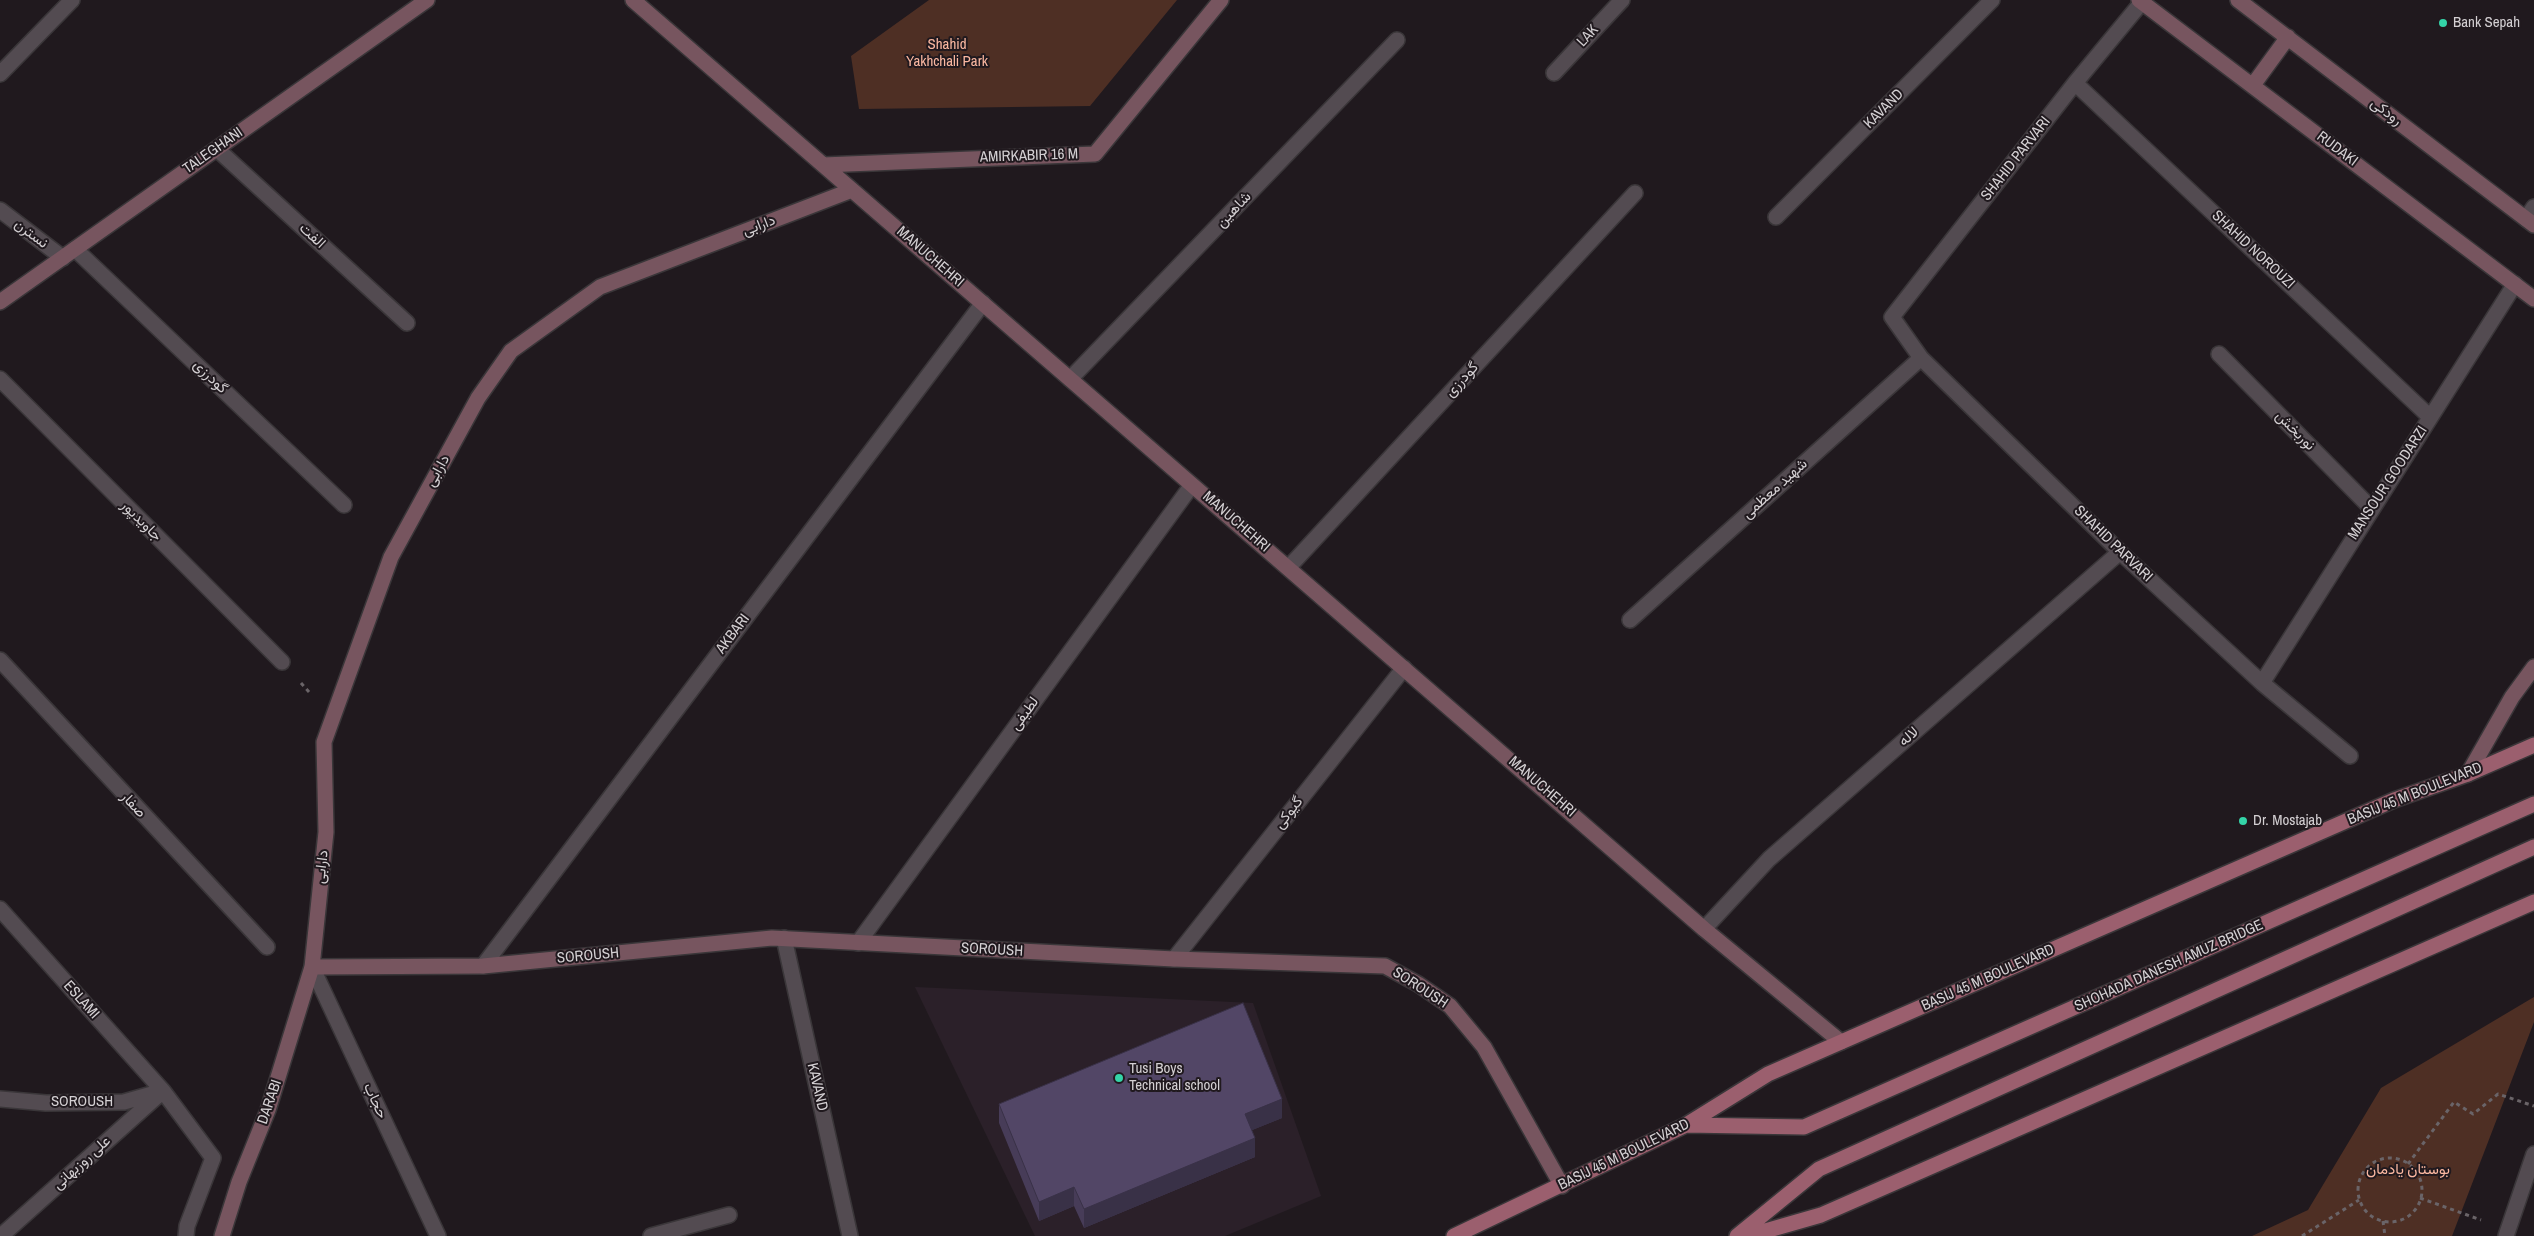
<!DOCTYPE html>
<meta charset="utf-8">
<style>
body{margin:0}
canvas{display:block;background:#20191e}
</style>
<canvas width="2534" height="1236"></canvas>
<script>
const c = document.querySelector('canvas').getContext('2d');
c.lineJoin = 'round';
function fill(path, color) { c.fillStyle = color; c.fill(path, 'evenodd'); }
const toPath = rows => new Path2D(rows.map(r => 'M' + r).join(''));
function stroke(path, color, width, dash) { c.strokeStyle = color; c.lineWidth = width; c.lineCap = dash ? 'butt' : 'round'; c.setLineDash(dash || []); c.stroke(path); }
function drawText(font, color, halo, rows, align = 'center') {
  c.font = font + ' "Archivo Narrow",Vazirmatn,sans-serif'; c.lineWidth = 4; c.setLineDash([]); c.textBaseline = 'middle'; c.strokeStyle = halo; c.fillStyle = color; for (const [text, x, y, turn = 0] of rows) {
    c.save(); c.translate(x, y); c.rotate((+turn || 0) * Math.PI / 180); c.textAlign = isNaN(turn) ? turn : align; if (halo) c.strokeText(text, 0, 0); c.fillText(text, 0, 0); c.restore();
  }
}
fill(toPath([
 [915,987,1253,1003,1321,1196,1225,1236,1035,1236]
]), '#2b2029');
fill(toPath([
 [929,0,1177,0,1090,106,859,109,851,56],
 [2534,997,2534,1022,2452,1236,2252,1236,2308,1210,2381,1088]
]), '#4e2f24');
const lane = toPath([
 [2526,219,2534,207]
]);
const street = toPath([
 [2142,2,2075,83,1892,317,1921,358,2120,552,2262,683,2350,756],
 [1554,73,1622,0],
 [0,74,72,0],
 [2075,83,2430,417],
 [217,149,407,323],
 [0,210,63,258],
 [1776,217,1992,0],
 [75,249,344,505],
 [2219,354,2371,508],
 [0,379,282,662],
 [1070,379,1397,40],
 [1288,568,1635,193],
 [1630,620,1921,358],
 [0,660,267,947],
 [2262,683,2515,284],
 [0,909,163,1091,213,1158,187,1226,186,1236],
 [1704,929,1769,859,2120,552],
 [784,938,850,1236],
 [858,943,1192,485],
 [1174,959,1404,668],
 [483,966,983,303],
 [312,967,438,1236],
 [0,1099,46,1103,124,1102,159,1092],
 [1,1236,163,1091],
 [651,1236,729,1215],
 [2506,1236,2534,1154]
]);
const secondary = toPath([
 [633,0,1704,929,1841,1042],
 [2139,0,2534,299],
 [2238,0,2534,225],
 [2253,85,2288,37],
 [823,165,1095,154,1221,0],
 [0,302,427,0],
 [2468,774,2512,697,2534,667],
 [312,967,483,966,772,938,1174,959,1385,966,1418,984,1450,1006,1484,1047,1562,1186],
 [222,1236,239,1182,268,1110,312,967,326,832,324,742,391,557,478,398,511,351,600,287,852,190]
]);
const primary = toPath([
 [1686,1125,1804,1127,2534,804],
 [1454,1236,1686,1125,1768,1074,2394,800,2468,774,2534,745],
 [1737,1236,1819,1169,2534,847],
 [1748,1236,1821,1215,2534,902]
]);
stroke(lane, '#3a3639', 18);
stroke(street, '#3a3639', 18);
stroke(secondary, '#3a3639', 18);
stroke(primary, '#3a3639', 18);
stroke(toPath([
 [301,683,310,693],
 '2358 1190a32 32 0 1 1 64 0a32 32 0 1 1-64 0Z',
 [2408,1164,2454,1102,2473,1114,2498,1094,2534,1106],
 [2420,1198,2481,1220],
 [2383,1221,2385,1236],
 [2302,1236,2359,1200]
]), '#6a6468', 3, [4, 4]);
stroke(lane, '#534b51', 15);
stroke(street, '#534b51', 15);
stroke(secondary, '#77555f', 15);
stroke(primary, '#9b5f6e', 15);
fill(toPath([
 [999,1104,1282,1118,1252,1130,1255,1157,1084,1228,1074,1206,1039,1221,999,1123]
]), '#473c58');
fill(toPath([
 [1282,1099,1282,1118,1245,1133,1245,1114],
 [1255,1138,1255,1157,1084,1228,1084,1209],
 [1074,1187,1074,1206,1039,1221,1039,1202]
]), '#393147');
const building = toPath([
 [1243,1003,1282,1099,1245,1114,1255,1138,1084,1209,1074,1187,1039,1202,999,1104,1243,1003]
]);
fill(building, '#524666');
stroke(building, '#393147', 1);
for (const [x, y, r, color] of [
 [2443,23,5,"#34d4a8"],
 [2243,821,5,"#34d4a8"],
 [1119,1078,5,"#34d4a8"]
]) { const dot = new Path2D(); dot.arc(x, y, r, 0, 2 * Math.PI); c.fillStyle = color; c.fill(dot); stroke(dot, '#20191e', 2); }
drawText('15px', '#d4d0d3', '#20191e', [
 ["Bank Sepah",2453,23],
 ["Dr. Mostajab",2253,821],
 ["Tusi Boys",1129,1069],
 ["Technical school",1129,1086]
], 'left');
drawText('15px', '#d4d0d3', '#20191e', [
 ["LAK",1588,36,-47],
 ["KAVAND",1884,109,-45],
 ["رودکی",2386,112,37],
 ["RUDAKI",2337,149,37],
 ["TALEGHANI",213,151,-35],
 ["AMIRKABIR 16 M",1029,156,-2],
 ["SHAHID PARVARI",2016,159,-52],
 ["شاهین",1234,210,-46],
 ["دارابی",759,226,-21],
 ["نسترن",31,234,37],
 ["الفت",312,236,43],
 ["SHAHID NOROUZI",2253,250,43],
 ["MANUCHEHRI",930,257,41],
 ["گودرزی",210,377,44],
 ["گودرزی",1462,380,-47],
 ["نوربخش",2295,431,45],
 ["دارابی",438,471,-61],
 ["MANSOUR GOODARZI",2388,483,-57],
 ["شهید معظمی",1775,489,-42],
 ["جاویدپور",141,521,45],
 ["MANUCHEHRI",1236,522,41],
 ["SHAHID PARVARI",2113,544,44],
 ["AKBARI",733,634,-53],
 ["لطیفی",1025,714,-54],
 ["لاله",1909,737,-41],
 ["MANUCHEHRI",1542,787,41],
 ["BASIJ 45 M BOULEVARD",2415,794,-22],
 ["صفار",133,805,47],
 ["گیوکی",1289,813,-52],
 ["دارابی",322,867,-84],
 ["SOROUSH",992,950,3],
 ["SOROUSH",588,956,-5],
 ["SHOHADA DANESH AMUZ BRIDGE",2169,966,-24],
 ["BASIJ 45 M BOULEVARD",1988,978,-24],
 ["SOROUSH",1420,988,33],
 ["ESLAMI",81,1000,48],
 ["KAVAND",817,1087,77],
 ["حجاب",375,1101,65],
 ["SOROUSH",82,1102],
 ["DARABI",270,1102,-71],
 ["BASIJ 45 M BOULEVARD",1624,1155,-26],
 ["علی روزبهانی",82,1163,-42]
]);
drawText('15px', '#fbb8a1', '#20191e', [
 ["Shahid",947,45],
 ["Yakhchali Park",947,62],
 ["بوستان یادمان",2408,1170]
]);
</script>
